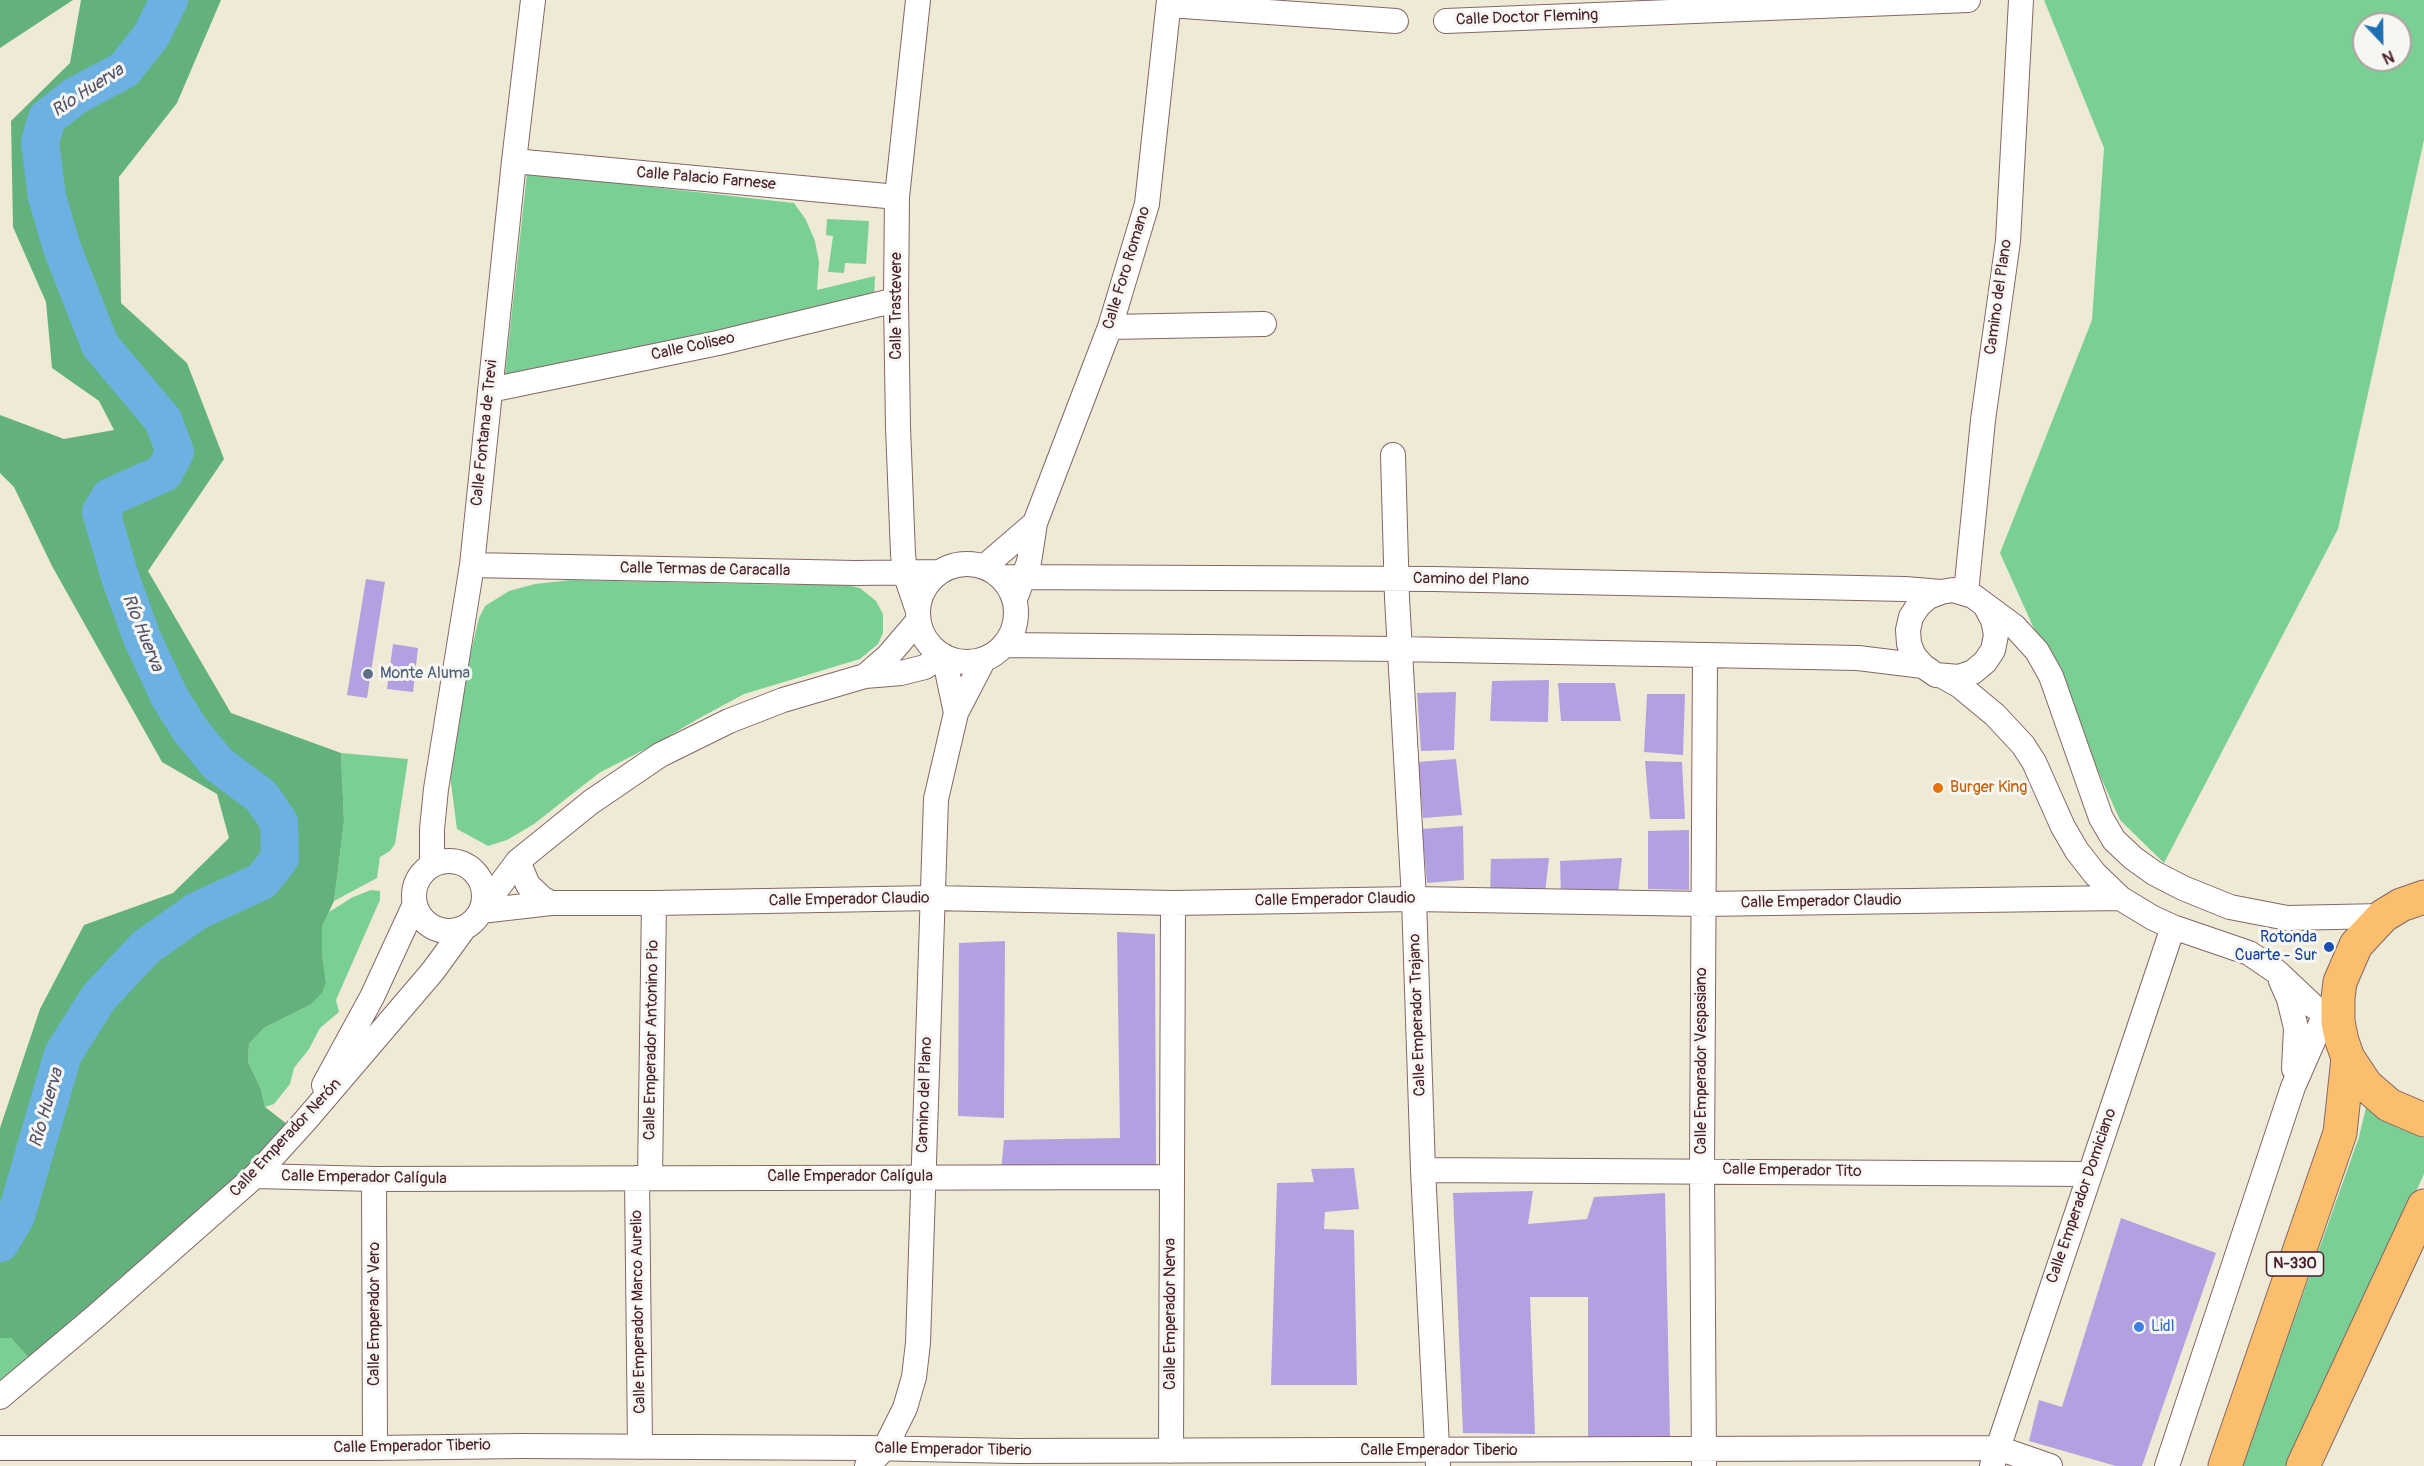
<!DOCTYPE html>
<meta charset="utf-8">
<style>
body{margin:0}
#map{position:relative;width:2424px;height:1466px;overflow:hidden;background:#efead5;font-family:Pangolin,sans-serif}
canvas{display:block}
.north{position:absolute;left:2352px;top:12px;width:60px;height:60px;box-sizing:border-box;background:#f6f6f2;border:2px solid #b1a0a2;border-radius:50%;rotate:158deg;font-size:16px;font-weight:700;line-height:24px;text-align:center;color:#4a1f2b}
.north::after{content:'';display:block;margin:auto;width:21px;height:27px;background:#1f6fb2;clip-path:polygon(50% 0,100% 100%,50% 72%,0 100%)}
</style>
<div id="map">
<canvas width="2424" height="1466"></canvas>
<div class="north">N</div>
</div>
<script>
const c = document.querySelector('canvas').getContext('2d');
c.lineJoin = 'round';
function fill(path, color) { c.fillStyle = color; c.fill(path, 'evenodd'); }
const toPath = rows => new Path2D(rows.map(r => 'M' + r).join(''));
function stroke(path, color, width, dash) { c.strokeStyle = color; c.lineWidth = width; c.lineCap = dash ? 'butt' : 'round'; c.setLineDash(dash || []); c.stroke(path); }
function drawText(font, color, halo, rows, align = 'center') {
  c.font = font + ' Pangolin,sans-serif'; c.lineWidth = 6; c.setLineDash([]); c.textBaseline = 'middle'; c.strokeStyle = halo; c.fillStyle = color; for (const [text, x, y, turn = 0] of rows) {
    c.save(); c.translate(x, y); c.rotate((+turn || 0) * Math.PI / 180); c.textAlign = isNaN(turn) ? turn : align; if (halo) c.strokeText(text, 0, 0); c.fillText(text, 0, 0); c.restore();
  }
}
fill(toPath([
 [2044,0,2424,0,2424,140,2338,529,2164,863,2120,820,2000,553,2092,320,2104,148],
 [2364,24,2400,24,2400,60,2364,60],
 [527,173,794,203,806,220,815,241,819,262,817,290,875,276,874,303,504,385],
 [827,219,869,221,866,264,845,263,844,273,828,272,833,236,826,235],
 [571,580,795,585,834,582,860,588,876,601,883,614,883,633,878,644,860,659,744,694,696,720,659,742,599,773,534,824,507,840,488,846,457,829,449,768,466,672,479,618,485,606,509,591,535,584],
 [341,753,408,759,395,844,390,851,380,857,377,878,334,901,344,822],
 [371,890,380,891,380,900,336,1000,339,1012,320,1028,309,1049,294,1068,290,1084,274,1104,265,1107,261,1089,248,1062,249,1044,264,1028,310,1005,326,982,322,954,322,927,329,912,353,897],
 [2367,1103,2374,1113,2396,1127,2424,1138,2424,1174,2291,1466,2242,1466,2359,1137],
 [0,1338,11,1338,36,1366,0,1397]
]), '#7ad094');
fill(toPath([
 [0,0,73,0,0,48],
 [81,0,221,0,177,103,119,177,121,303,187,363,224,459,148,571,231,713,341,753,344,822,334,901,322,927,322,954,326,982,322,993,310,1005,264,1028,249,1044,248,1062,261,1089,265,1107,296,1131,36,1366,11,1338,0,1338,0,1128,40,1009,84,925,173,893,229,838,217,794,162,762,52,566,14,487,0,473,0,415,64,439,114,430,99,401,52,368,46,302,13,227,11,121,70,63]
]), '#63b27e');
stroke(toPath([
 [0,1243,16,1216,63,1054,99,997,146,947,197,911,262,881,280,858,279,822,261,796,218,764,191,731,170,698,142,638,120,577,101,512,110,497,164,473,175,452,163,420,100,345,62,248,47,197,40,142,47,118,75,96,124,70,151,36,169,0]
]), '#6cb1e2', 38);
fill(toPath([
 [366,579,385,582,367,698,347,695],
 [393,644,418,648,413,692,387,689],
 [1549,680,1548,722,1490,721,1492,681],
 [1558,683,1615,683,1621,721,1561,721],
 [1456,692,1454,750,1421,751,1417,693],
 [1647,694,1685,694,1683,755,1644,752],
 [1456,759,1462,815,1423,818,1418,762],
 [1645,761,1682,762,1685,819,1650,819],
 [1463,826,1464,880,1427,883,1422,829],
 [1689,830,1689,890,1648,889,1648,831],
 [1549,858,1545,893,1490,893,1491,859],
 [1622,858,1618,895,1561,896,1560,861],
 [1117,932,1155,934,1156,1168,1001,1170,1004,1140,1120,1138],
 [1005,941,1004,1118,958,1116,959,943],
 [1354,1168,1359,1209,1325,1212,1324,1229,1354,1230,1357,1385,1271,1385,1277,1183,1314,1182,1311,1169],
 [1533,1191,1528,1224,1587,1219,1594,1197,1665,1193,1670,1437,1588,1438,1588,1297,1530,1297,1535,1434,1463,1433,1453,1193],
 [2121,1218,2216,1253,2142,1466,2116,1466,2029,1441,2039,1400,2062,1407]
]), '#b3a0e0');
const minor = toPath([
 [1169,5,1396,21],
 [1446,21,1968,0],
 [514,161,897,197],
 [1110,327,1264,324],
 [490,390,718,343,896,300],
 [1393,455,1397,598,1414,899,1423,1170,1438,1466],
 '918 613a49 49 0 1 1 98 0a49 49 0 1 1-98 0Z',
 [472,565,855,573,939,572],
 [985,566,1035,523],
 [1002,577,1433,579,1905,589,1941,592],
 [1966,593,1983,420,2008,241,2021,0],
 [1015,599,1029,562,1035,523,1110,327,1147,204,1169,0],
 [1986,607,1993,620,1996,635,1993,650,1985,662,1973,672,1959,677,1936,675,1923,666,1914,656,1909,644,1908,630,1911,617,1918,606,1928,597,1941,592,1953,590,1973,596,2015,627,2037,651,2051,676,2101,818,2114,840,2133,858,2154,873,2183,888,2230,907,2287,918,2383,916],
 [918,611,905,573,903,554,898,427,896,300,897,197,918,0],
 [1004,645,1399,649,1858,658,1923,666],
 [944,656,956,713],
 [865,676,888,656,918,621],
 [1944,677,1960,686,1995,715,2023,745,2034,762,2063,827,2077,851,2095,874,2120,898,2153,918,2173,927,2249,953,2277,972,2313,1006,2338,1022],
 [518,861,528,885,543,899,551,903],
 '414 896a35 35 0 1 1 70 0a35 35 0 1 1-70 0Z',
 [432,865,432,829,436,789,472,565,514,161,533,0],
 [482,909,518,861,591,802,660,755,729,721,783,700,865,676,901,673,925,667,942,655],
 [481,911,551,903,654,903,933,898,1173,903,1414,899,1703,904,2120,898],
 [2281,981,2289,999,2296,1028,2294,1069],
 [324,1085,372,997,415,904],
 [1423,1170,2089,1174],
 [255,1176,374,1179,1171,1177],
 [650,1177,654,903],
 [637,1178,640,1447],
 [374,1179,375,1448],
 [0,1397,95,1317,255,1176,305,1121,433,971,465,927],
 [0,1448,375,1448,520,1446,867,1448,1015,1451,1998,1448,2050,1466],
 [1171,1451,1173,903],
 [1704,1464,1702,1170,1705,655],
 [867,1466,885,1448,905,1408,914,1377,918,1343,936,799,956,713,984,659],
 [1992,1466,2173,927],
 [2167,1466,2293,1087,2325,1014,2334,1002]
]);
const highway = toPath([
 [2424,897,2401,905,2383,916,2356,945,2340,982,2338,998,2338,1022,2342,1041,2348,1058,2366,1085,2389,1105,2424,1120],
 [2225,1466,2340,1133,2348,1058],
 [2303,1466,2424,1206]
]);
stroke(minor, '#846666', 26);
stroke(highway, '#846666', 35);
stroke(minor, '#fff', 24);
stroke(highway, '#fabe6d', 33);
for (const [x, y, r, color] of [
 [368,674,6,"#5c6f8a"],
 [1938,788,6,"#e8710a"],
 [2329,947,6,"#1a4fb4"],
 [2139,1327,6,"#3f7fe0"]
]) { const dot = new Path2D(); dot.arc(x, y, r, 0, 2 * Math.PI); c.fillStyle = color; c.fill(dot); stroke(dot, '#f6f6f2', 2); }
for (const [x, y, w] of [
 [2295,1264,57]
]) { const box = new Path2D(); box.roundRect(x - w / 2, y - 12, w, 24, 4.5); c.fillStyle = '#f6f6f2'; c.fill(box); stroke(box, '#4a1f2b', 1.5); }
drawText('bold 15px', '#4a1f2b', null, [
 ["N-330",2295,1264]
]);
drawText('16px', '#4a1f2b', '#f6f6f2', [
 ["Calle Doctor Fleming",1527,18,-2],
 ["Calle Palacio Farnese",706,179,5],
 ["Calle Foro Romano",1127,268,-73],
 ["Camino del Plano",1999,297,-82],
 ["Calle Trastevere",897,306,-90],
 ["Calle Coliseo",693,347,-12],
 ["Calle Fontana de Trevi",485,433,-84],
 ["Calle Termas de Caracalla",705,570,1],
 ["Camino del Plano",1471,580,1],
 ["Calle Emperador Claudio",849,900,-1],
 ["Calle Emperador Claudio",1335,900,-1],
 ["Calle Emperador Claudio",1821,902,-1],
 ["Calle Emperador Trajano",1418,1015,-92],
 ["Calle Emperador Antonino Pio",652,1040,-89],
 ["Calle Emperador Vespasiano",1702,1061,-90],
 ["Camino del Plano",925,1095,-88],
 ["Calle Emperador Nerón",286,1138,-47],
 ["Calle Emperador Tito",1792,1171,1],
 ["Calle Emperador Calígula",850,1177],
 ["Calle Emperador Calígula",364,1178,1],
 ["Calle Emperador Domiciano",2082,1196,-71],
 ["Calle Emperador Marco Aurelio",639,1312,-91],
 ["Calle Emperador Vero",375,1314,-90],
 ["Calle Emperador Nerva",1171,1314,-90],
 ["Calle Emperador Tiberio",412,1447,-1],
 ["Calle Emperador Tiberio",953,1450,1],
 ["Calle Emperador Tiberio",1439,1451]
]);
drawText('16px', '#4e5e75', '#f6f6f2', [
 ["Monte Aluma",380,674]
], 'left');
drawText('16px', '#c56008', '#f6f6f2', [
 ["Burger King",1950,788]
], 'left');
drawText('16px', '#164399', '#f6f6f2', [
 ["Rotonda",2317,938],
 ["Cuarte - Sur",2317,956]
], 'right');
drawText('16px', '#366cbe', '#f6f6f2', [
 ["Lidl",2151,1327]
], 'left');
drawText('italic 18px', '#56526b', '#f6f6f2', [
 ["Río Huerva",88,91,-33],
 ["Río Huerva",142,633,68],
 ["Río Huerva",47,1108,-74]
]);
</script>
